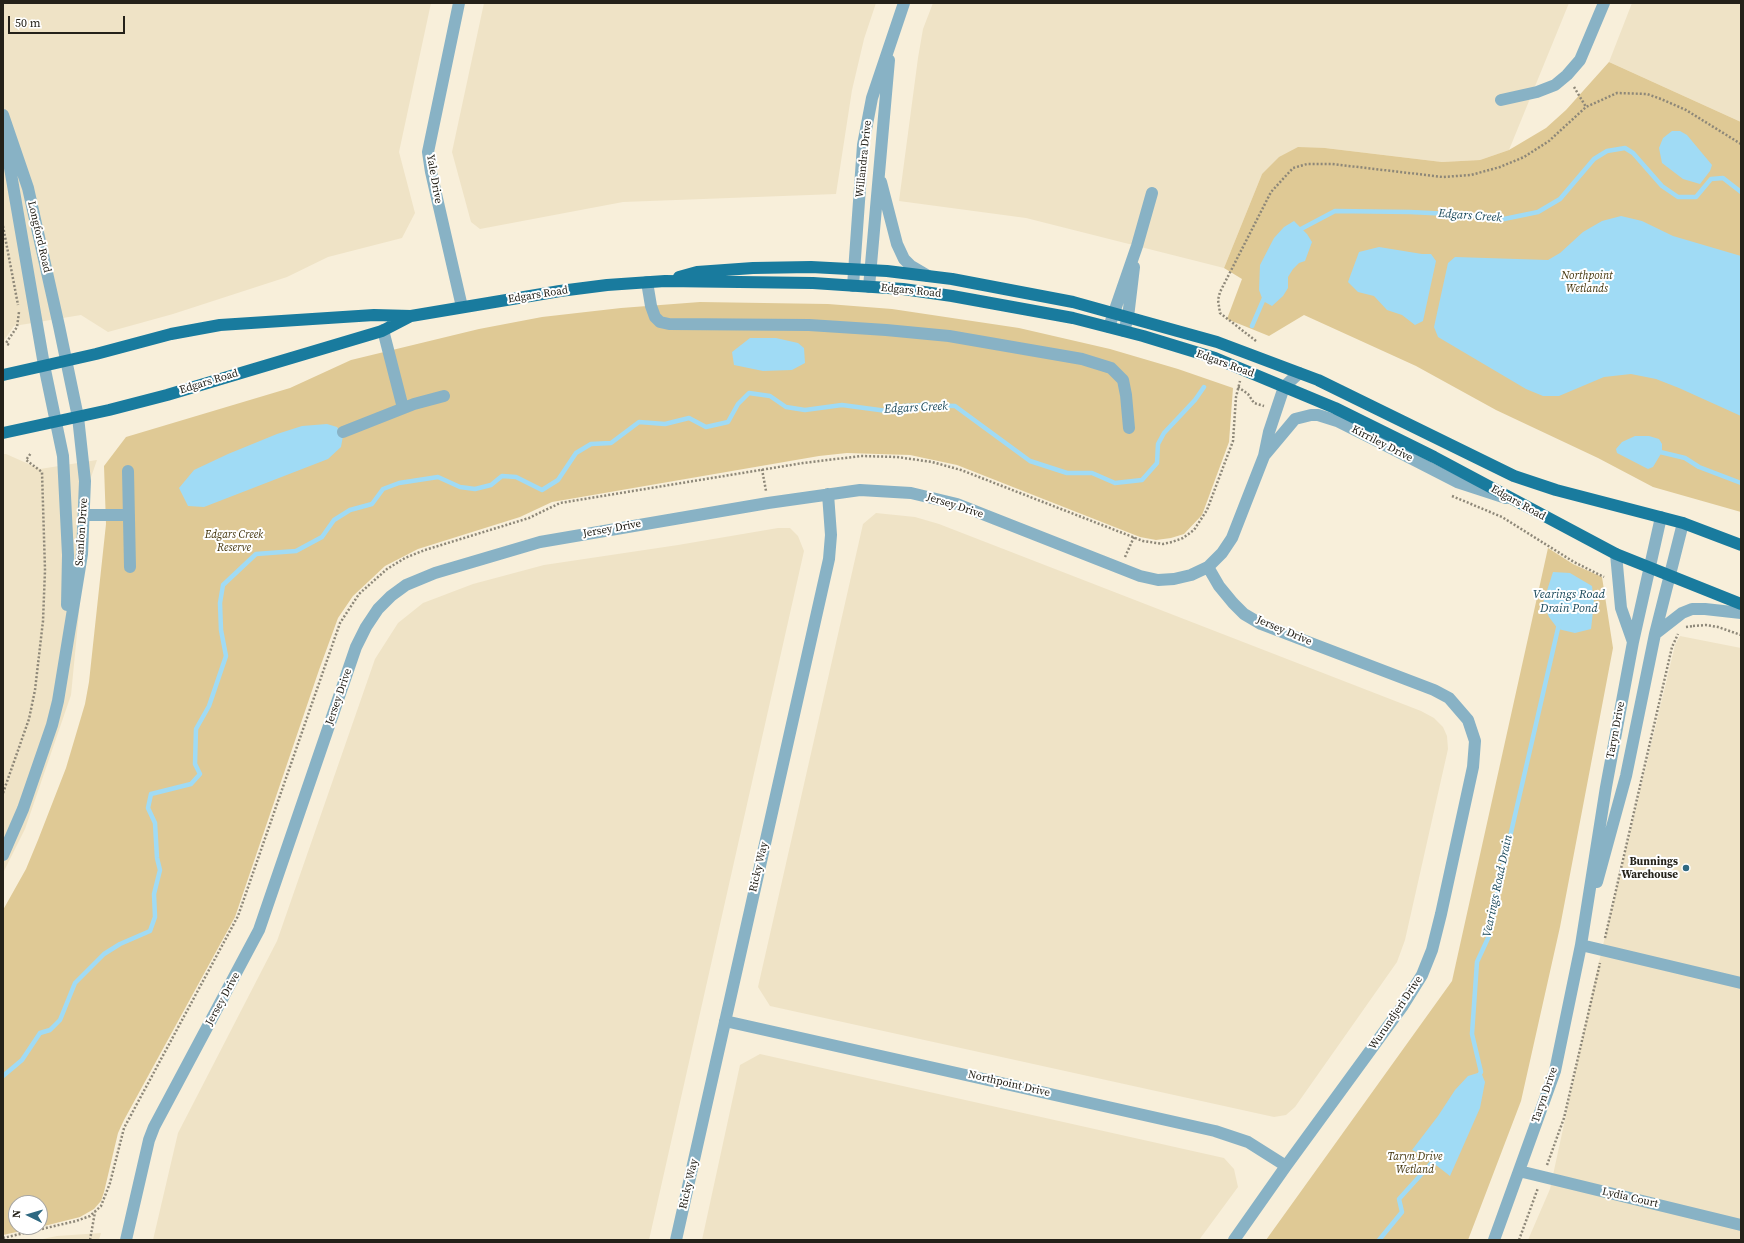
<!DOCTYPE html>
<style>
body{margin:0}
#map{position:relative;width:1744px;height:1243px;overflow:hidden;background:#f8efda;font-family:"Source Serif 4",serif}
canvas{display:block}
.frame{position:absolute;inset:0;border:4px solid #242119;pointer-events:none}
.north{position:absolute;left:8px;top:1195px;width:40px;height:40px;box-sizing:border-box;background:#fff;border:1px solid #a7a6a3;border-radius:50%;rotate:275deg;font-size:11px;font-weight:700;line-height:16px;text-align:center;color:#242119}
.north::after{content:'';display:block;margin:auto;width:14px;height:18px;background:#2e6881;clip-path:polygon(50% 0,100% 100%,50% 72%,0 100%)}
.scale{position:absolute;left:8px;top:16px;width:117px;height:18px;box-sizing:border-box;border:2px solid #242119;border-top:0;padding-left:5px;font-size:12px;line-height:14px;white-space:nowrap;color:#242119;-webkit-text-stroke:3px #fff;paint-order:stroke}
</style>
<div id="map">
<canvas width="1744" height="1243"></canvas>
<div class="frame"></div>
<div class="north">N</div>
<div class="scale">50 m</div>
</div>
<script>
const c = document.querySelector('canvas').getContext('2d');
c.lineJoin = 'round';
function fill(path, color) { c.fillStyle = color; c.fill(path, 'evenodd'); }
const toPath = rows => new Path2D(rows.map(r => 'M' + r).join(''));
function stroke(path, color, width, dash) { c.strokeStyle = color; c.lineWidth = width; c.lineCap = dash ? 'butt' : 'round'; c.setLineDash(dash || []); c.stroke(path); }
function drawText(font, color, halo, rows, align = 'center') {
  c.font = font + ' "Source Serif 4",serif'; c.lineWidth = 4; c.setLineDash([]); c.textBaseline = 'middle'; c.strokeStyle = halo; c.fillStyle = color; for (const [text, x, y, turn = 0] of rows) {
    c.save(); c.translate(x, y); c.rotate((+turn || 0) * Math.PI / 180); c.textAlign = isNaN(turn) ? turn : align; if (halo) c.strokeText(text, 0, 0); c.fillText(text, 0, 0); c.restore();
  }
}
fill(toPath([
 [3,3,431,3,399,152,415,213,402,238,328,257,287,277,173,314,108,332,81,315,14,326,3,342],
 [484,3,876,3,864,39,852,90,836,194,623,202,480,229,471,222,452,152],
 [933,3,1569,3,1509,150,1480,160,1442,162,1325,148,1262,174,1224,268,1026,218,899,201,918,58,923,29],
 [1632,3,1741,3,1741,122,1609,62],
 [3,454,6,454,40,469,97,460,90,480,88,520,71,695,25,829,3,873],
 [876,513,915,517,939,524,1421,711,1434,718,1443,727,1447,736,1448,749,1405,940,1397,962,1295,1107,1286,1115,1274,1117,770,1006,758,987,863,524],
 [778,528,790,528,798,536,804,551,649,1240,153,1240,178,1133,277,941,375,659,398,623,423,603,473,584,544,565,678,545],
 [1680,636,1741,648,1741,1240,1528,1240,1550,1189,1599,962,1675,645],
 [760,1054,1224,1158,1234,1169,1238,1187,1199,1240,702,1240,740,1065],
 [101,1233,99,1240,38,1240,57,1236]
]), '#efe3c6');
fill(toPath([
 [1609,62,1741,122,1741,512,1653,487,1598,458,1496,410,1416,366,1304,315,1269,336,1227,319,1242,279,1224,268,1262,174,1279,157,1298,147,1325,148,1442,162,1480,160,1509,150,1546,128,1566,110],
 [700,302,828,304,892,309,1019,328,1110,349,1178,369,1233,388,1229,442,1202,515,1184,534,1171,538,1156,540,1140,537,957,465,910,455,847,453,819,456,552,502,520,517,418,549,385,566,353,596,338,618,319,670,235,917,124,1120,118,1133,104,1192,101,1201,94,1209,80,1217,40,1227,40,1203,16,1203,16,1227,39,1227,3,1235,3,910,26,869,38,840,66,768,85,704,89,682,106,524,104,466,126,437,290,388,351,360,479,329,542,317,621,308],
 [1548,548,1573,564,1602,577,1613,648,1560,927,1521,1101,1468,1240,1266,1240,1452,981]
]), '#dfc995');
fill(toPath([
 [1672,131,1680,131,1687,135,1712,165,1710,171,1700,184,1683,179,1662,163,1659,148,1663,138],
 [1621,216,1642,221,1673,236,1741,256,1741,416,1679,388,1656,379,1631,374,1604,377,1559,396,1543,396,1526,389,1438,337,1434,327,1448,263,1455,257,1548,260,1560,253,1583,232,1602,221],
 [1294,221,1307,234,1312,242,1305,261,1299,263,1293,269,1288,277,1288,288,1283,296,1272,306,1263,301,1259,290,1260,265,1274,238,1284,227],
 [1379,247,1422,254,1431,254,1436,261,1423,321,1415,325,1402,315,1387,310,1374,296,1358,292,1348,282,1359,252],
 [750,338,776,338,798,343,804,348,805,363,792,370,763,371,734,365,732,352],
 [327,424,337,427,343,436,341,447,328,459,204,507,188,506,179,488,194,470,228,454,277,434,302,426],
 [1635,436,1649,436,1659,439,1662,444,1662,452,1653,467,1648,469,1617,453,1616,449,1622,442],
 [1553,572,1570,573,1592,586,1594,603,1591,629,1575,633,1558,629,1549,617,1543,603],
 [1481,1072,1485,1082,1480,1108,1450,1176,1423,1155,1412,1150,1438,1116,1455,1090,1468,1076]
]), '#a0dbf5');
stroke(toPath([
 [1299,233,1301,229,1335,211,1410,212,1470,215,1504,219,1538,212,1560,199,1594,159,1607,151,1625,148,1633,153,1662,186,1678,197,1696,197,1711,179,1723,178,1741,192],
 [1252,326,1265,296],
 [1656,451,1685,458,1699,467,1741,483],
 [3,1076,22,1060,40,1033,50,1030,60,1020,75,983,104,954,120,944,150,931,155,917,154,894,160,870,157,858,155,823,148,808,151,794,191,784,200,774,195,764,196,729,209,706,226,656,221,630,220,603,223,585,256,554,296,551,322,537,334,520,350,510,372,504,383,489,399,483,438,477,460,487,475,489,491,485,502,476,516,477,542,490,558,480,576,453,591,444,611,443,639,422,665,424,689,418,706,427,728,422,738,404,749,393,770,396,786,407,805,410,842,405,887,411,904,406,926,405,955,406,1030,461,1067,473,1092,473,1115,483,1142,480,1157,463,1158,444,1164,433,1195,400,1204,387],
 [1478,1077,1481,1072,1472,1034,1477,962,1489,936,1487,928,1492,915,1559,624],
 [1379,1240,1402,1212,1399,1199,1436,1158]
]), '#a0dbf5', 4.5);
stroke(toPath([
 [1574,87,1586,107],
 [3,226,18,305],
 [1256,341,1220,313,1218,300,1220,292,1271,192,1293,168,1307,164,1332,164,1443,177,1471,175,1500,167,1524,157,1549,141,1586,107,1617,93,1647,94,1661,99,1686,110,1741,144],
 [9,345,6,343,17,327,19,312],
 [1238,387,1248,394,1254,403,1264,406],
 [762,469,766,491],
 [1452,496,1502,517,1574,562,1604,577],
 [1125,557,1134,537],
 [1693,626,1706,625,1718,627,1741,635],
 [1686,627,1693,626],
 [3,793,29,719,35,690,43,621,45,570,42,472,26,460,31,453],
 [1605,938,1672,647,1678,634],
 [1547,1165,1564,1118,1600,963],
 [3,1238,76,1221,90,1216,101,1206,110,1183,124,1128,238,916,340,623,359,594,387,569,405,558,425,550,529,518,560,503,803,463,861,456,897,457,932,462,961,470,1143,541,1163,544,1172,542,1183,538,1194,530,1207,510,1233,441,1236,397,1240,381],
 [90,1240,95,1212],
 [1519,1240,1538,1188]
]), '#8d8778', 2.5, [2, 2]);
stroke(toPath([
 [459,3,428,152,431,172,462,307],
 [1501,100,1537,92,1555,85,1567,75,1580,60,1604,3],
 [3,115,28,188,59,326,78,417,85,481,82,554,58,701,52,725,23,809,3,855],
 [5,139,44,365,63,456,68,555,67,605],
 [881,182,897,244,904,259,911,266,928,276],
 [647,282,651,306,655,317,660,322,669,324,809,325,886,330,949,336,1082,359,1111,368,1123,380,1126,395,1129,428],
 [853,286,863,145,872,98,904,3],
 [869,287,889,60],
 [1109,327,1137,246,1152,193],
 [383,330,403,408],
 [1124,331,1128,317,1134,267],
 [343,432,414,404,444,396],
 [1264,456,1295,419,1311,415,1318,415,1337,421,1375,440,1457,482,1506,498],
 [128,471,130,567],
 [84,515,129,515],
 [1616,554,1621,608,1633,642],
 [1208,567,1222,553,1232,538,1264,456,1269,432,1284,387,1299,373],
 [1655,634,1682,613,1692,609,1705,609,1741,613],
 [1597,882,1626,776,1655,634,1683,523],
 [1581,945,1741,983],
 [725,1021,1215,1131,1248,1142,1286,1166],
 [1519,1171,1741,1225],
 [126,1240,149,1140,154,1127,259,930,356,647,366,627,378,609,391,596,406,585,435,573,540,542,768,503,860,490,911,493,957,504,1140,576,1158,580,1174,579,1191,575,1208,567,1219,586,1233,603,1244,614,1261,624,1434,690,1449,698,1468,720,1475,741,1473,767,1441,914,1432,950,1422,975,1402,1007,1286,1166,1234,1240],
 [676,1240,829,559,831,535,828,494],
 [1494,1240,1555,1071,1581,945,1606,787,1633,642,1661,517]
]), '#88b2c5', 12);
stroke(toPath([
 [679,277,697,272,753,268,811,267,887,271,952,279,1073,302,1217,342,1318,380,1514,476,1556,490,1683,523,1741,545],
 [3,375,96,354,171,334,220,325,374,315,411,316,560,291,607,285,665,281,813,283,903,289,952,296,1073,318,1143,336,1215,358,1335,408,1434,457,1616,554,1741,604],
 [3,433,109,410,167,395,382,331,409,317]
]), '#197b9e', 12);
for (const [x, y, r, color] of [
 [1686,868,4,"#2e6881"]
]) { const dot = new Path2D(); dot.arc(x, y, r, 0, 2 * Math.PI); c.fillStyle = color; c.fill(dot); stroke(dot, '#fff', 1.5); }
drawText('11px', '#242119', '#fff', [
 ["Willandra Drive",864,159,-84],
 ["Yale Drive",434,179,80],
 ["Longford Road",39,237,77],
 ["Edgars Road",911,291,6],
 ["Edgars Road",538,295,-9],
 ["Edgars Road",1225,364,20],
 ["Edgars Road",209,382,-17],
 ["Kirriley Drive",1382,444,27],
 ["Edgars Road",1518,503,29],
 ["Jersey Drive",955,506,18],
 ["Jersey Drive",612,529,-10],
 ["Scanlon Drive",82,532,-86],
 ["Jersey Drive",1284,631,23],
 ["Jersey Drive",339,697,-71],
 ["Taryn Drive",1616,730,-79],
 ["Ricky Way",759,867,-77],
 ["Jersey Drive",223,999,-61],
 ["Wurundjeri Drive",1396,1013,-56],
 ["Northpoint Drive",1009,1084,13],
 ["Taryn Drive",1545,1095,-71],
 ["Ricky Way",689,1184,-77],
 ["Lydia Court",1630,1198,13]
]);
drawText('italic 11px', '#42330a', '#fff', [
 ["Northpoint",1587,276],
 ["Wetlands",1587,289],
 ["Edgars Creek",234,535],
 ["Reserve",234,548],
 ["Taryn Drive",1415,1157],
 ["Wetland",1415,1170]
]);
drawText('bold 11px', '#242119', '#fff', [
 ["Bunnings",1678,862],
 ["Warehouse",1678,875]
], 'right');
drawText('italic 12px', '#19485a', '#fff', [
 ["Edgars Creek",1470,216,4],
 ["Edgars Creek",916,408,-3],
 ["Vearings Road",1569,595],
 ["Drain Pond",1569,609],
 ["Vearings Road Drain",1498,886,-78]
]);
</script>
